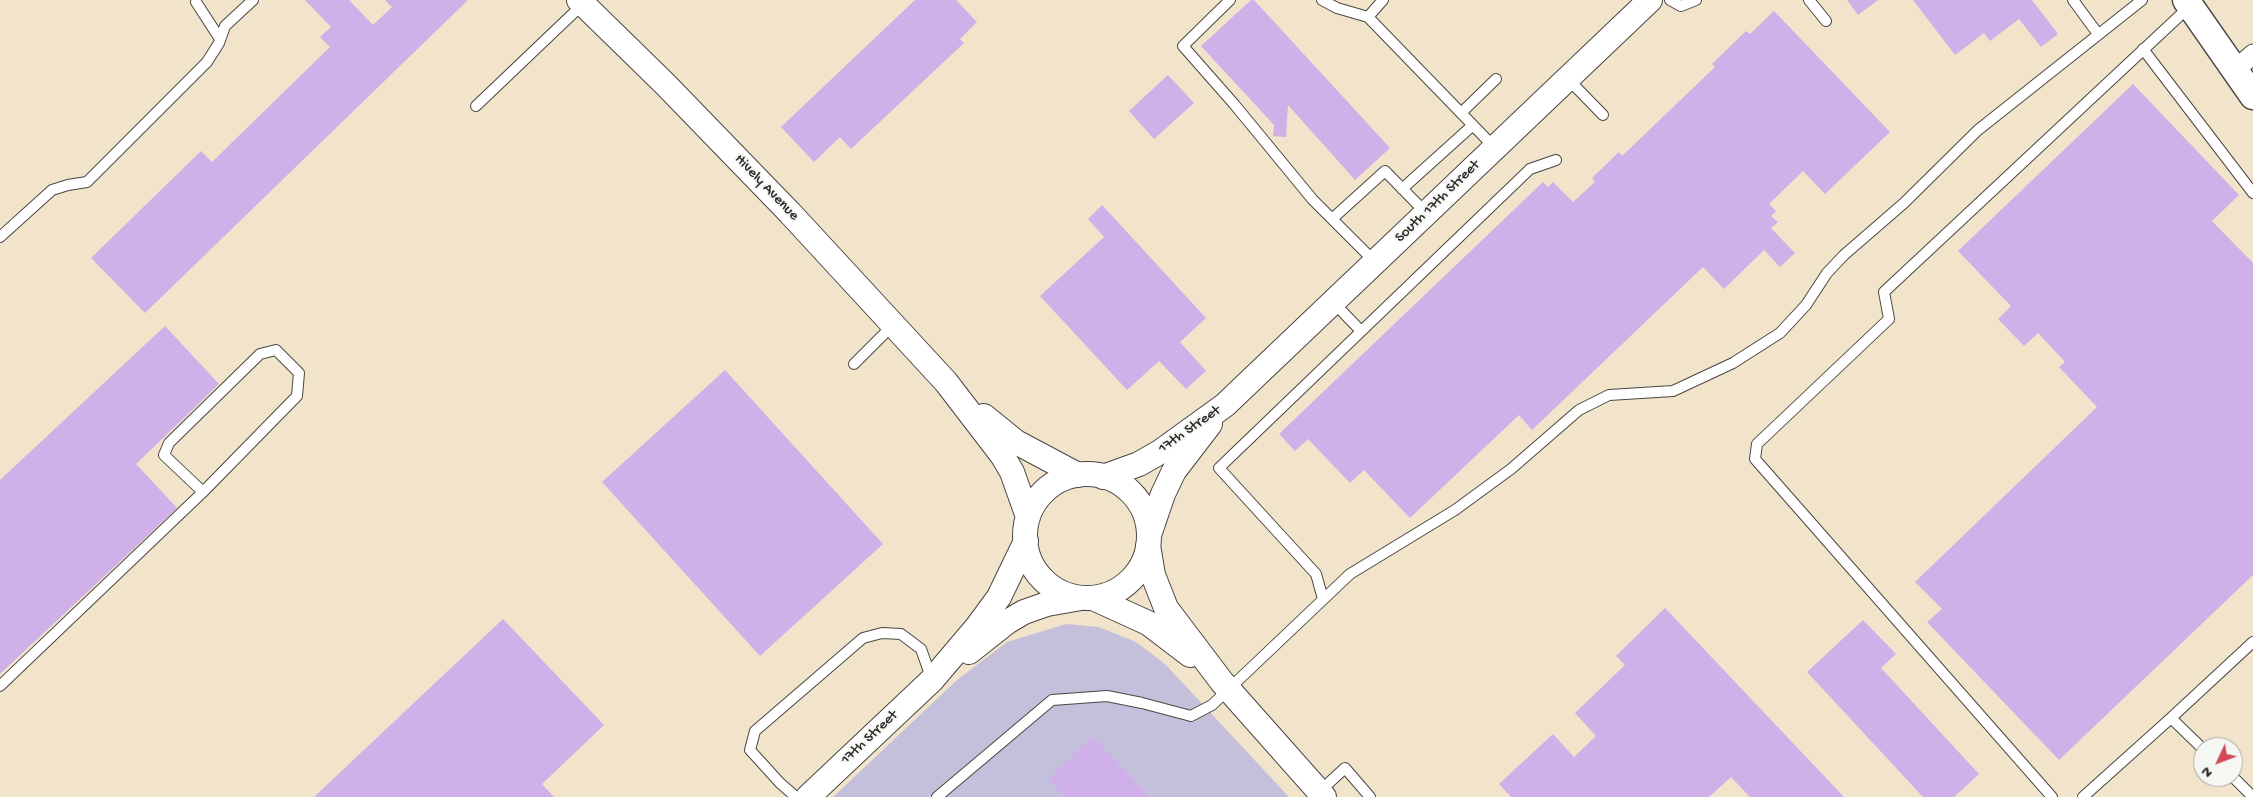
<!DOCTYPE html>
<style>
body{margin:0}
#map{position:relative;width:2253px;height:797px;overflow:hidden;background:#f2e3cb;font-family:"Gochi Hand",sans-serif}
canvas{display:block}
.north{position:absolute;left:2193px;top:737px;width:50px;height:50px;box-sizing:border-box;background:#f6f6f2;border:1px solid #a5a5a2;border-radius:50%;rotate:227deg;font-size:14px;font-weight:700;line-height:20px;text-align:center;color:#2b2b2b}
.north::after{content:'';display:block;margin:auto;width:18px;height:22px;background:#d1495b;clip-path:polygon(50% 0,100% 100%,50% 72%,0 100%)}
</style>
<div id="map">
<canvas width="2253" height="797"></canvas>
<div class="north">N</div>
</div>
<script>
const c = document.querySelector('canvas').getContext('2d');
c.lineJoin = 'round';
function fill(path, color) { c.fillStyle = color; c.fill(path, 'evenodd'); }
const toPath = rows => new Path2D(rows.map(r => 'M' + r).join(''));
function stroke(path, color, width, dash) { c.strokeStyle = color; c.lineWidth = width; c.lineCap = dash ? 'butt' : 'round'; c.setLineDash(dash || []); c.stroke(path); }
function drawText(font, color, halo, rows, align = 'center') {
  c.font = font + ' "Gochi Hand",sans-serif'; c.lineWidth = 4; c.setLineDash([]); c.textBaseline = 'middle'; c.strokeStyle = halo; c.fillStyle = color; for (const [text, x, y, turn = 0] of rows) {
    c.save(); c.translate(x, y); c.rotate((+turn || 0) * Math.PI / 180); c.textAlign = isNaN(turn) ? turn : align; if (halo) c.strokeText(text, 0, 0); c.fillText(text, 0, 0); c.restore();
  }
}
fill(toPath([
 [1066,624,1099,627,1136,642,1165,664,1289,797,833,797,957,680,1007,642]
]), '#c4c0db');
fill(toPath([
 [305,0,349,0,373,25,392,7,385,0,468,0,145,313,91,258,201,151,212,162,330,47,320,37,331,27],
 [915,0,956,0,977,22,960,39,964,43,851,149,840,137,814,162,781,127],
 [1251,0,1254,0,1390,148,1355,180,1288,105,1286,137,1273,136,1274,125,1201,46],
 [1847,0,1878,0,1858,15],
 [1913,0,2032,0,2058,34,2041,47,2019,19,1990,41,1984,33,1955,55],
 [1774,11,1890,132,1825,194,1803,171,1769,204,1776,211,1771,216,1778,222,1771,228,1795,253,1780,267,1764,250,1724,289,1703,267,1532,430,1519,415,1410,518,1364,470,1350,483,1308,439,1295,451,1279,434,1543,182,1548,187,1553,182,1573,202,1595,182,1592,178,1619,152,1622,156,1715,67,1712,64,1746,31,1750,34],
 [1168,75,1194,103,1154,139,1129,111],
 [2133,84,2239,195,2212,221,2253,263,2253,575,2059,760,1927,622,1942,609,1915,582,2097,407,2059,367,2065,362,2038,333,2024,346,1998,319,2011,306,1958,251],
 [1102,205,1206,318,1180,342,1206,371,1186,389,1159,361,1127,390,1040,296,1104,237,1088,219],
 [165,326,219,384,136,464,177,508,0,674,0,480],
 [725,370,883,544,760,656,602,482],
 [1665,608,1844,797,1750,797,1731,777,1709,797,1511,797,1499,784,1553,734,1574,757,1596,736,1575,713,1625,665,1616,656],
 [503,619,604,725,542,784,554,797,314,797],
 [1863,620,1896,654,1881,668,1979,774,1954,797,1923,797,1807,672],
 [1093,737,1150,797,1065,797,1048,779]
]), '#cfb0e9');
const service = toPath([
 [1230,0,1183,46,1234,104,1313,200,1375,262],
 [1322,0,1337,8,1368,17,1495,148],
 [1670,0,1681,6,1696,0],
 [1809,0,1826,21],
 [2073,0,2098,34],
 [196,2,220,39],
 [1368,17,1383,0],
 [2143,49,2253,193],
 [1568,79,1603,115],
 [476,106,583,4],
 [1461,113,1496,79],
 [1402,189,1473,125],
 [1332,219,1385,171,1426,213],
 [0,237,52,190,68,185,87,182,207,62,219,43,225,26,253,0],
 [1333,302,1361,331],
 [854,364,893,325],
 [1323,599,1316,574,1219,468,1530,169,1556,160],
 [0,686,203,492,297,396,299,373,276,350,260,354,169,443,164,455,203,492],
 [2171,718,2253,642],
 [2233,777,2253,797],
 [1319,792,1345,768,1370,797],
 [796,797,780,783,750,750,755,731,863,638,882,633,901,634,921,649,932,680],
 [937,797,1052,700,1107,696,1142,703,1191,716,1212,705,1350,574,1455,510,1511,469,1579,410,1609,395,1673,391,1733,363,1780,333,1806,305,1827,273,1844,255,1904,203,1978,130,2142,0],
 [2052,797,1755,459,1757,444,1889,319,1884,292,2189,7],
 [2083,797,2171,718,2203,749]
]);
const minor = toPath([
 [2235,70,2253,54]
]);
const tertiary = toPath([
 [579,0,666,85,790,213,946,382,1002,455,1012,472,1028,517],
 [984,416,1016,442,1078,475],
 '1025 536a62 62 0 1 1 124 0a62 62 0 1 1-124 0Z',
 [1103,477,1139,464,1160,452,1225,405,1650,0],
 [1149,535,1163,494,1174,471,1210,424],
 [1148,545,1153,575,1166,608,1222,682,1324,797],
 [1093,598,1148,623,1190,655],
 [969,652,1007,622,1024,612,1047,604,1081,598],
 [808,797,932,680,977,627,999,597,1026,541]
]);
const secondary = toPath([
 [2186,0,2253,96]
]);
stroke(service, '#494743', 12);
stroke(minor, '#494743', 21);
stroke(tertiary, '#494743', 26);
stroke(secondary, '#494743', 29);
stroke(service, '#fff', 10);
stroke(minor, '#fff', 19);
stroke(tertiary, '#fff', 24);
stroke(secondary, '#fff', 26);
drawText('15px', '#2b2b2b', '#f6f6f2', [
 ["Hively Avenue",766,188,46],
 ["South 17th Street",1438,202,-44],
 ["17th Street",1190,430,-35],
 ["17th Street",870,738,-43]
]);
</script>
